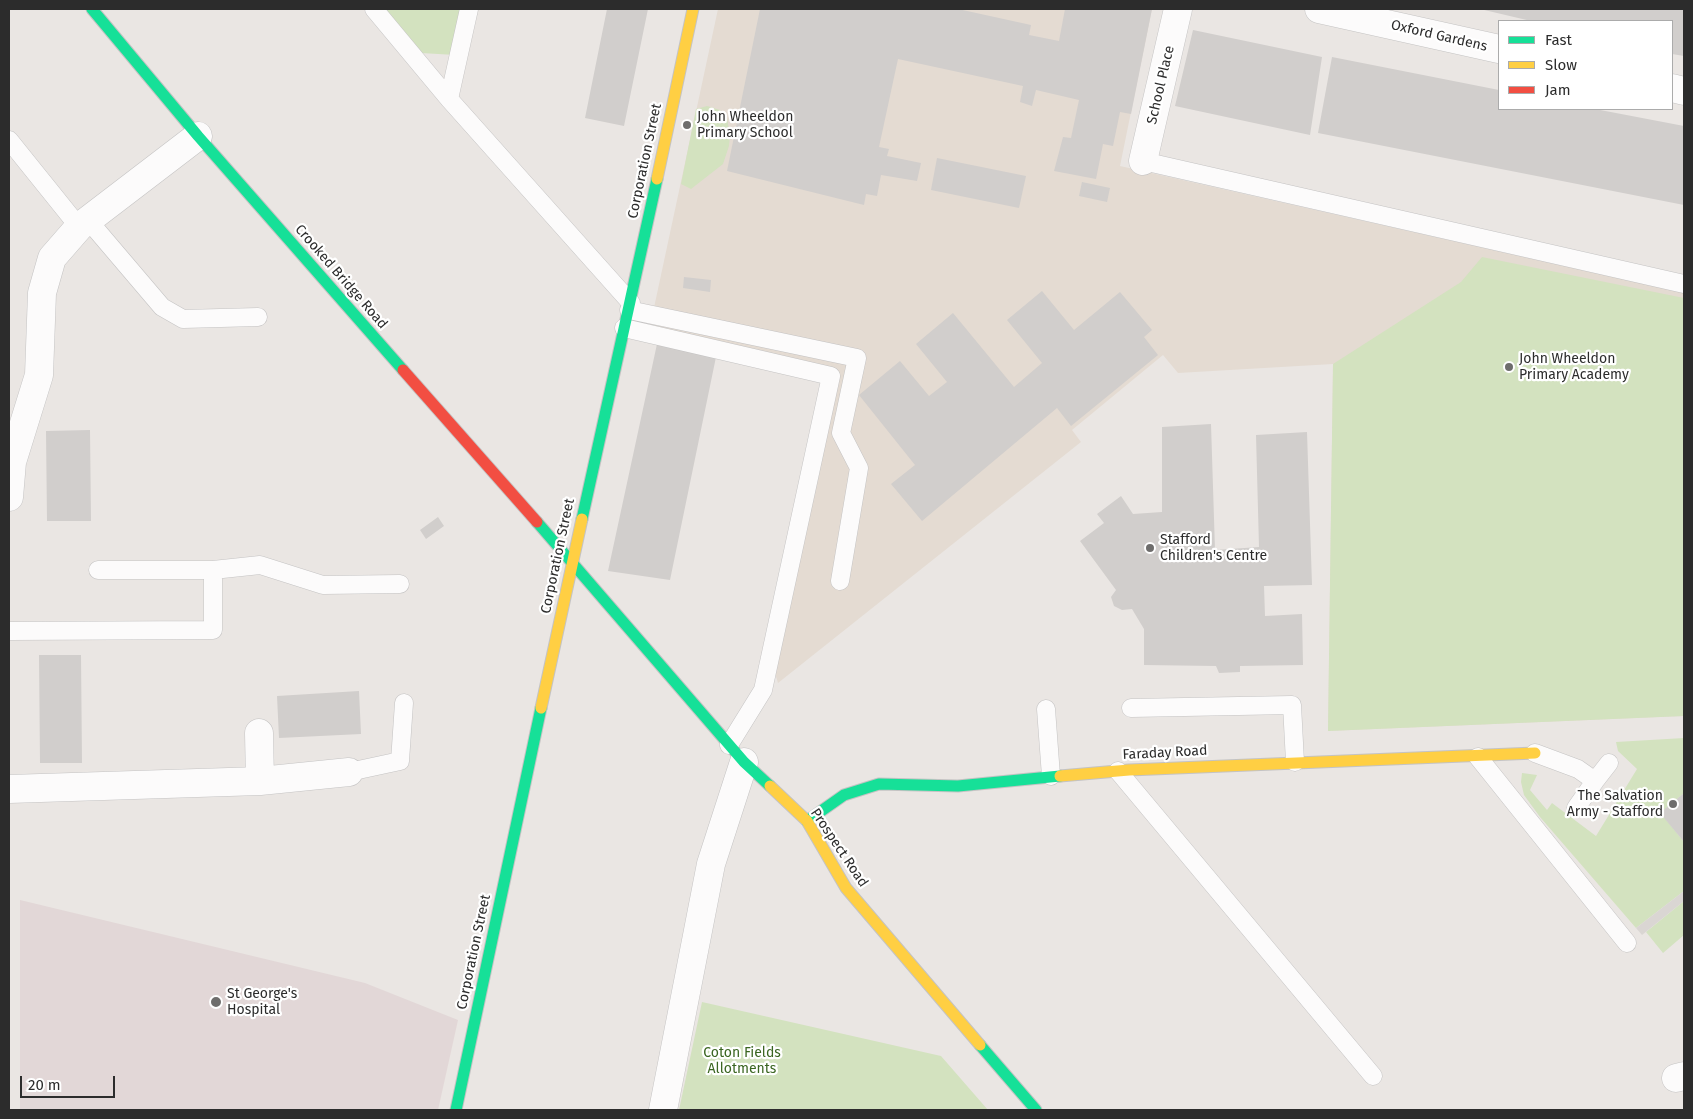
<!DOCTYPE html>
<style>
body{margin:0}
#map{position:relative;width:1693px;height:1119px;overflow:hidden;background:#eae6e3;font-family:"Fira Sans",sans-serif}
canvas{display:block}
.frame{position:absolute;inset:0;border:10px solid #2c2c2c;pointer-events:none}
.legend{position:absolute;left:1498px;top:20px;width:175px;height:90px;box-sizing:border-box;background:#fff;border:1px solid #ababab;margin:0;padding:6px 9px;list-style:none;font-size:15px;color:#2c2c2c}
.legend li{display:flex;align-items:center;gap:10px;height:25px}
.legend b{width:25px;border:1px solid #ababab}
.scale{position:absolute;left:20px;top:1076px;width:95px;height:22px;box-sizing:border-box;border:2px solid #2c2c2c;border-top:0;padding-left:6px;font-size:15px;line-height:18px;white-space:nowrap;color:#2c2c2c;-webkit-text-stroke:4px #fff;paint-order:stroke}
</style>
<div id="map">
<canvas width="1693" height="1119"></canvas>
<div class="frame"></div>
<ul class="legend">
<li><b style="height:6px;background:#16e098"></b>Fast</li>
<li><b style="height:6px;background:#ffcf43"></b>Slow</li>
<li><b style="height:6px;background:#f24e42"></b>Jam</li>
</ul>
<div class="scale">20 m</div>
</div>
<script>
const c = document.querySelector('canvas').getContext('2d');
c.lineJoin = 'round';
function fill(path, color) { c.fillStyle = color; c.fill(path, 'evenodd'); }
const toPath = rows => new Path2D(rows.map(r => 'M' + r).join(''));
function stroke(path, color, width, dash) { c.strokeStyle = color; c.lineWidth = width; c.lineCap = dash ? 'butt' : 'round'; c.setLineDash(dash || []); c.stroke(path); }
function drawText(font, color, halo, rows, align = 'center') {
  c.font = font + ' "Fira Sans",sans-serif'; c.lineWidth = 4.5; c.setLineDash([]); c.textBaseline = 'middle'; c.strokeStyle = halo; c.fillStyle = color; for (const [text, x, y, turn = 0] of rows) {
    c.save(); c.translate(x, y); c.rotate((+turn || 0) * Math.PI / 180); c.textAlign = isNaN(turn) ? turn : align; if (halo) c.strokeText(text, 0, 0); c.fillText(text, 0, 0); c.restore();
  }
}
fill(toPath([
 [718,9,1152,9,1120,166,1684,293,1684,716,1328,731,1333,364,1178,373,1163,355,1072,430,1081,442,778,683,775,673,839,371,649,331]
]), '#e4dbd2');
fill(toPath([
 [20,900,365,983,458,1020,438,1110,20,1110]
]), '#e2d7d7');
fill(toPath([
 [384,9,466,9,455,55,421,53],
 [707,106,720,110,727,118,730,136,729,146,723,164,691,189,681,184,696,109],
 [1482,257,1684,298,1684,716,1328,731,1333,364,1461,282],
 [1684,738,1684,793,1661,813,1684,842,1684,891,1636,928,1540,817,1524,795,1521,782,1522,773,1537,775,1530,790,1547,810,1552,803,1596,836,1637,769,1618,751,1616,742],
 [1684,901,1684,935,1663,953,1646,932],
 [702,1002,941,1056,988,1110,679,1110]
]), '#d3e2bf');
fill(toPath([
 [1684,891,1684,901,1642,935,1636,928]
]), '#dad6d3');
fill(toPath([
 [607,9,648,9,624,126,585,118],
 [760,9,958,9,1031,25,1029,35,1059,41,1065,9,1152,9,1131,114,1120,112,1113,146,1103,144,1096,179,1054,171,1063,137,1071,138,1079,100,1036,90,1032,106,1020,102,1023,86,898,59,879,147,889,149,887,156,921,163,917,181,881,175,877,196,866,194,864,205,727,171],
 [1480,9,1684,9,1684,56,1672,54,1672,21,1531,21],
 [1193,30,1322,57,1310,135,1175,106],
 [1332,57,1499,90,1499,109,1595,109,1684,126,1684,205,1318,133],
 [937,158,1026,176,1019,208,931,190],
 [1082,182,1110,188,1107,202,1079,196],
 [684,277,711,280,710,292,683,288],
 [1042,291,1074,330,1120,292,1152,330,1144,337,1158,355,1071,426,1057,408,922,521,891,484,915,465,859,395,900,361,929,396,947,382,916,344,953,313,1014,387,1042,363,1007,320],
 [657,344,716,357,670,580,608,571],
 [1211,424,1215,550,1259,547,1256,435,1307,432,1312,585,1264,586,1265,616,1302,614,1303,665,1240,666,1240,672,1219,673,1216,666,1144,665,1144,629,1132,609,1122,610,1114,606,1111,597,1116,590,1080,541,1104,523,1097,514,1121,496,1133,514,1162,512,1162,427],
 [90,430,91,521,47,521,46,431],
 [438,517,444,526,426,539,420,530],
 [39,655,81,655,82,763,40,763],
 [359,691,361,734,279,738,277,696],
 [1684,793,1684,842,1660,813]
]), '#d1cecc');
const lane = toPath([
 [374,9,449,99,631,303],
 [449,99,469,9],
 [9,140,79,227],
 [1143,161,1684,284],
 [88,220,162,307,183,319,258,317],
 [629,310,857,358,841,433,859,468,840,581],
 [624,328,831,376,763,690,729,745],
 [98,570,213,570,260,565,323,585,400,584],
 [9,631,213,630,213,570],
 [1131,708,1292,705,1295,762],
 [1046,709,1051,776],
 [1535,753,1578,769,1595,781,1576,808],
 [1478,757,1627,943],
 [1118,771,1373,1076],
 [349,772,400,761,404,703],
 [1595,781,1609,763]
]);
const street = toPath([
 [1319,9,1499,49],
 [1672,88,1684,91],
 [1143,161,1178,9],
 [9,497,12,462,39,375,42,293,52,258,79,227,198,136],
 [259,733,260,781],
 [9,789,260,781,349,772],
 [1676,1078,1684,1076],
 [663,1110,711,864,744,762]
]);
const fast = toPath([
 [92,9,198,136,403,370],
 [582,519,657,179],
 [537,522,744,762,770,786],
 [807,821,844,795,879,784,958,786,1060,776],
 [980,1045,1036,1110],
 [456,1110,541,708]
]);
const slow = toPath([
 [657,179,693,9],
 [541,708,582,519],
 [1060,776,1129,770,1535,753],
 [770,786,807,821,846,888,980,1045]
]);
const jam = toPath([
 [403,370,537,522]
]);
stroke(lane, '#c4c3c3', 19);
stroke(street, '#c4c3c3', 29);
stroke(fast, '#c4c3c3', 13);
stroke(slow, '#c4c3c3', 13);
stroke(jam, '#c4c3c3', 13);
stroke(lane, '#fcfbfb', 18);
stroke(street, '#fcfbfb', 28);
stroke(fast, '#16e098', 11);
stroke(slow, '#ffcf43', 11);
stroke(jam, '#f24e42', 11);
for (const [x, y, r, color] of [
 [687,125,5,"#6e6d6c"],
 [1509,367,5,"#6e6d6c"],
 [1150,548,5,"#6e6d6c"],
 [1673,804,5,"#6e6d6c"],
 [216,1002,6,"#6e6d6c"]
]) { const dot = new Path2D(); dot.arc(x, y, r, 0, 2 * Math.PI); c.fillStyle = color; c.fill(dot); stroke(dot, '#fff', 2); }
drawText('14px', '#2c2c2c', '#fff', [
 ["Oxford Gardens",1439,36,13],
 ["School Place",1161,85,-77],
 ["Corporation Street",645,161,-78],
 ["Crooked Bridge Road",341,277,49],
 ["Corporation Street",558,556,-78],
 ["Faraday Road",1165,753,-3],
 ["Prospect Road",839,848,56],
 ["Corporation Street",474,952,-78]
]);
drawText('14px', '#2c2c2c', '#fff', [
 ["John Wheeldon",697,117],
 ["Primary School",697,133],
 ["John Wheeldon",1519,359],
 ["Primary Academy",1519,375],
 ["Stafford",1160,540],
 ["Children's Centre",1160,556],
 ["The Salvation",1663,796,"right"],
 ["Army - Stafford",1663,812,"right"],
 ["St George's",227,994],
 ["Hospital",227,1010]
], 'left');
drawText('14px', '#3a6521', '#fff', [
 ["Coton Fields",742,1053],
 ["Allotments",742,1069]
]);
</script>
